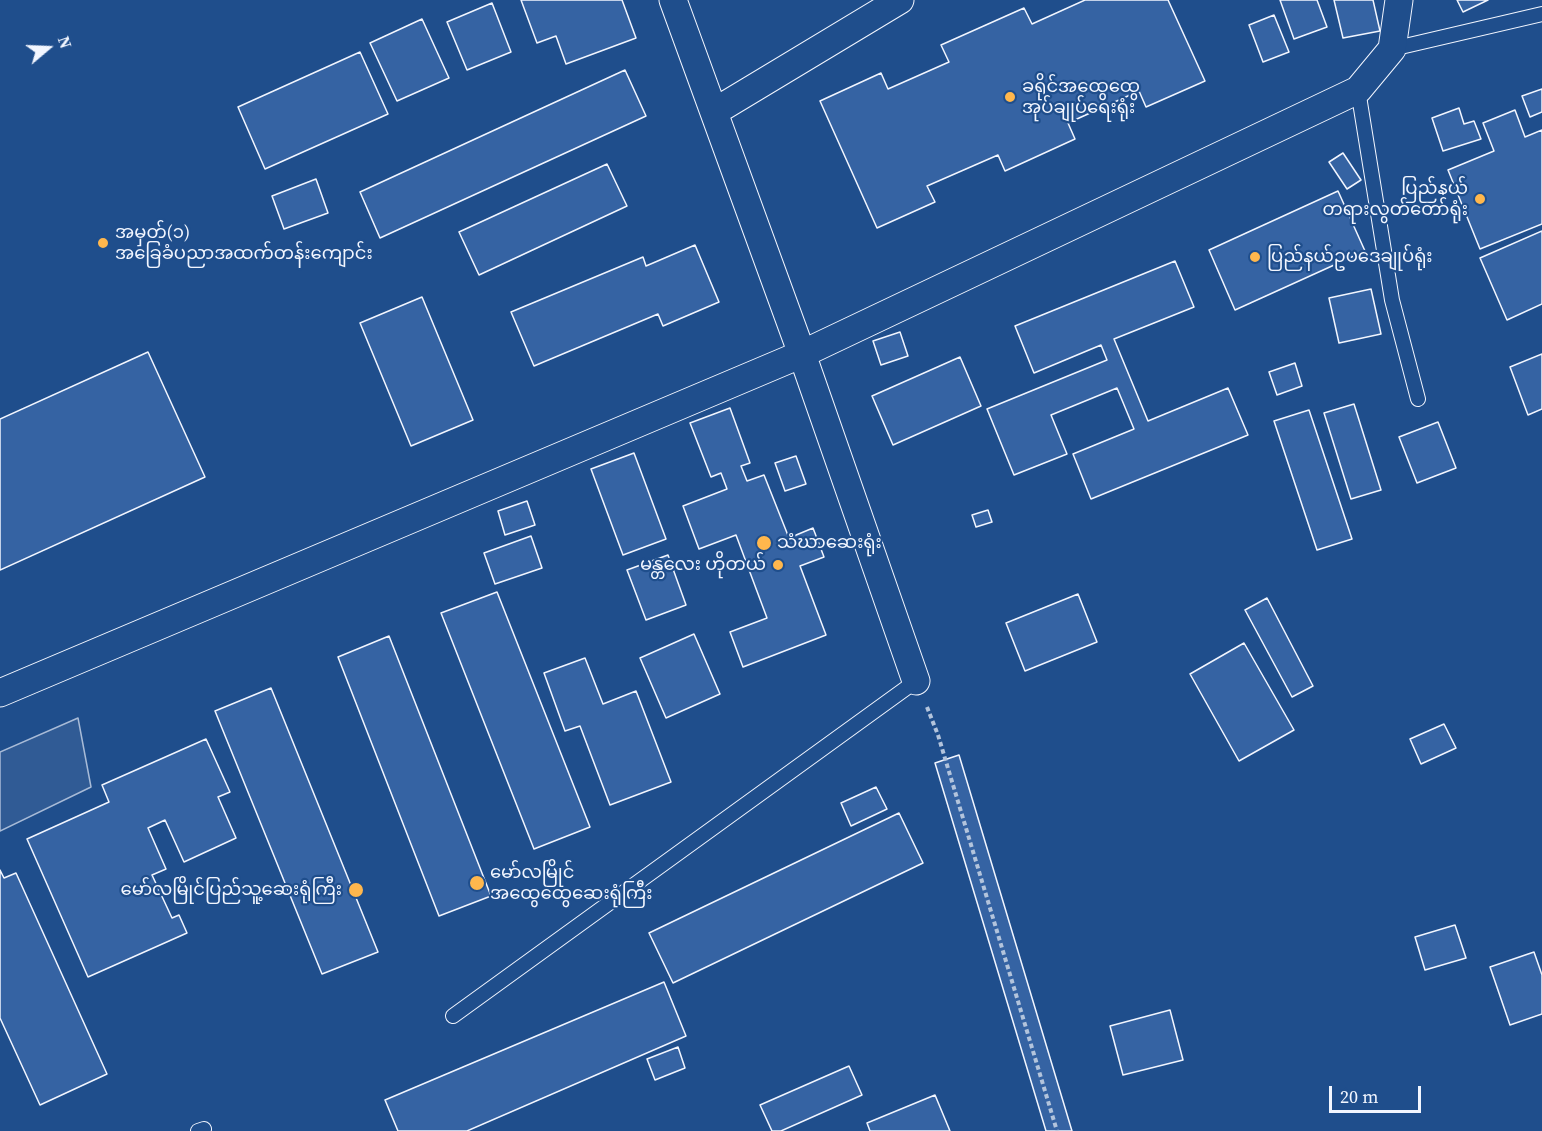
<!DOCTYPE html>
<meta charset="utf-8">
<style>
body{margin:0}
#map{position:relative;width:1542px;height:1131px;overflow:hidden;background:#1f4e8c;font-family:"Source Serif 4",serif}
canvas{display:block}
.north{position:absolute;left:18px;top:18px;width:60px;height:60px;-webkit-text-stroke:4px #1f4e8c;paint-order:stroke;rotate:71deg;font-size:16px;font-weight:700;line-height:24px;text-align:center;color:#f2f6ff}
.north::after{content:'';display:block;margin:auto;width:21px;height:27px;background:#f2f6ff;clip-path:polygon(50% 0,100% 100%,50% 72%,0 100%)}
.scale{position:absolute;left:1329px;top:1086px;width:92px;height:27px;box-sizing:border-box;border:3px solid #f2f6ff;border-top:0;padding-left:8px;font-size:18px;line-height:21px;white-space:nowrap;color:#f2f6ff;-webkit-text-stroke:4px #1f4e8c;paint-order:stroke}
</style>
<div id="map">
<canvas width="1542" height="1131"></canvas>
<div class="north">N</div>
<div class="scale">20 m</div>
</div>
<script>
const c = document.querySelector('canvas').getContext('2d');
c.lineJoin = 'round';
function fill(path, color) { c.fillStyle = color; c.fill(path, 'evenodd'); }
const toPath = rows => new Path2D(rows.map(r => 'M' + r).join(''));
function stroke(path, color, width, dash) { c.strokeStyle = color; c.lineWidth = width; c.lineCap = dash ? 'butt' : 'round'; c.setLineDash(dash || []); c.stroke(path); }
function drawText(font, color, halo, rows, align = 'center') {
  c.font = font + ' "Source Serif 4","Noto Sans Myanmar",serif'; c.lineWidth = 4.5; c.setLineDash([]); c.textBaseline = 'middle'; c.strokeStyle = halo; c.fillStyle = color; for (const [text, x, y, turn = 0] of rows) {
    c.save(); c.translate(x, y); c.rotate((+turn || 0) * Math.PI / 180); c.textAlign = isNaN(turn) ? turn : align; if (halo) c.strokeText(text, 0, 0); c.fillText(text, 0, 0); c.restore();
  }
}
const parking = toPath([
 [78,718,91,787,0,831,0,752,78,718]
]);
fill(parking, '#305b95');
stroke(parking, '#a8bbd7', 1.5);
const building = toPath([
 [521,0,622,0,636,38,566,64,556,36,537,43,521,0],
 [1085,0,1168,0,1205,81,1146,107,1139,91,1068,123,1075,139,1005,171,998,155,927,186,935,202,877,228,820,101,881,73,888,89,949,62,941,45,1024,8,1032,24,1085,0],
 [1280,0,1317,0,1327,27,1294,39,1280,0],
 [1334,0,1373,0,1380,31,1343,38,1334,0],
 [1457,0,1488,0,1463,12,1457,0],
 [492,3,511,52,467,70,447,22,492,3],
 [1274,15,1289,52,1263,62,1249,25,1274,15],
 [422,19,449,78,397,101,370,43,422,19],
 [360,52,388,114,265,169,238,107,360,52],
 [625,70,646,116,380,238,360,192,625,70],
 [1542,89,1542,112,1530,117,1522,96,1542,89],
 [1459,108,1464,124,1474,121,1481,139,1443,151,1432,118,1459,108],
 [1515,110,1525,137,1542,130,1542,224,1480,249,1448,170,1494,151,1483,123,1515,110],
 [1343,153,1361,180,1347,189,1329,162,1343,153],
 [607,164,627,206,479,275,459,232,607,164],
 [316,179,328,213,284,229,272,196,316,179],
 [1338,191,1365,251,1235,310,1209,250,1338,191],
 [1542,231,1542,304,1507,320,1480,258,1542,231],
 [695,245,719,302,663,326,658,314,534,366,511,312,643,257,646,266,695,245],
 [1175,261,1194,307,1114,339,1148,421,1228,388,1248,435,1091,499,1073,454,1134,429,1117,388,1051,415,1067,454,1014,475,987,409,1107,360,1101,345,1034,373,1015,326,1175,261],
 [1371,289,1381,334,1339,343,1329,298,1371,289],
 [422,297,473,420,411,446,360,323,422,297],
 [900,332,908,356,881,365,873,341,900,332],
 [148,352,205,477,0,570,0,419,148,352],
 [1542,354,1542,409,1528,415,1510,367,1542,354],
 [960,357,981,406,893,445,872,396,960,357],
 [1295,363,1302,386,1277,395,1269,372,1295,363],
 [1354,404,1381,490,1351,499,1324,413,1354,404],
 [730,408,750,463,741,466,747,481,764,475,789,538,813,528,824,557,800,566,826,635,743,667,730,632,767,618,736,535,699,549,683,506,727,489,721,473,711,477,690,423,730,408],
 [1309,410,1352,539,1317,550,1274,421,1309,410],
 [1438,422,1456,468,1417,483,1399,437,1438,422],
 [634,453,666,539,623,555,591,469,634,453],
 [796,456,806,484,785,491,775,463,796,456],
 [527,501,535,525,505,535,498,511,527,501],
 [988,510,992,522,976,527,972,515,988,510],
 [531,536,542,568,495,584,484,553,531,536],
 [668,555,686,605,646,620,627,570,668,555],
 [497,592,590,827,534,849,441,613,497,592],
 [1078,594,1097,642,1025,671,1006,623,1078,594],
 [1267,598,1313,686,1292,697,1245,610,1267,598],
 [694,634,720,694,666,718,640,658,694,634],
 [389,636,491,896,439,916,338,657,389,636],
 [1244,643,1294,730,1239,761,1190,674,1244,643],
 [585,658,603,704,636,691,671,782,610,805,580,726,565,731,544,673,585,658],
 [271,688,378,952,322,974,215,711,271,688],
 [1444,724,1456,748,1421,764,1410,739,1444,724],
 [206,739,230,792,218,797,236,838,184,862,165,820,148,828,166,869,152,875,172,918,179,915,187,933,88,977,27,839,109,802,102,785,206,739],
 [959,755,1072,1131,1046,1131,935,763,959,755],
 [876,787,887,809,851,826,841,803,876,787],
 [899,813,923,863,673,983,649,933,899,813],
 [0,870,4,878,16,873,107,1074,40,1105,0,1018,0,870],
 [1455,925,1466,958,1425,970,1415,937,1455,925],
 [1534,952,1542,975,1542,1014,1510,1025,1490,967,1534,952],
 [664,982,686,1036,467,1131,398,1131,385,1100,664,982],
 [1170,1010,1183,1060,1123,1075,1110,1026,1170,1010],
 [678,1047,685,1068,655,1080,647,1059,678,1047],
 [849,1066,862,1095,781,1131,772,1131,760,1105,849,1066],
 [935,1095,950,1131,870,1131,867,1123,935,1095]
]);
fill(building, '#3563a3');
stroke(building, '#f2f6ff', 1.5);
const service = toPath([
 [1392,49,1542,14],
 [1358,90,1392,300,1418,399],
 [453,1016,916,681],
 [198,1131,204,1129]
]);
const minor = toPath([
 [673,0,802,354,916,681],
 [714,112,900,0],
 [0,693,802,354,1358,90,1392,49,1399,0]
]);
stroke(service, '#f2f6ff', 16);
stroke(minor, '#f2f6ff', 29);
stroke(toPath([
 [927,707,938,735,1057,1131]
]), '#b3c4dc', 4, [4.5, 3]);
stroke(service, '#1f4e8c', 14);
stroke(minor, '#1f4e8c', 27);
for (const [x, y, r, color] of [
 [1010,97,6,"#ffb74d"],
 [1480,199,6,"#ffb74d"],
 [103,243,6,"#ffb74d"],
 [1255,257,6,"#ffb74d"],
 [764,543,8,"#ffb74d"],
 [778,565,6,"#ffb74d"],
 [477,883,8,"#ffb74d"],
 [356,890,8,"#ffb74d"]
]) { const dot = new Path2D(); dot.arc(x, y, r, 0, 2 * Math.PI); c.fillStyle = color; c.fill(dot); stroke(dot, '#1f4e8c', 2); }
drawText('18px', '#f2f6ff', '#1f4e8c', [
 ["ခရိုင်အထွေထွေ",1022,87],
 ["အုပ်ချုပ်ရေးရုံး",1022,108],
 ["ပြည်နယ်",1468,189,"right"],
 ["တရားလွတ်တော်ရုံး",1468,210,"right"],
 ["အမှတ်(၁)",115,233],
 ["အခြေခံပညာအထက်တန်းကျောင်း",115,254],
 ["ပြည်နယ်ဥပဒေချုပ်ရုံး",1267,257],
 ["သံဃာဆေးရုံး",777,543],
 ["မန္တလေး ဟိုတယ်",766,565,"right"],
 ["မော်လမြိုင်",490,873],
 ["အထွေထွေဆေးရုံကြီး",490,894],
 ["မော်လမြိုင်ပြည်သူ့ဆေးရုံကြီး",342,890,"right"]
], 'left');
</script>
